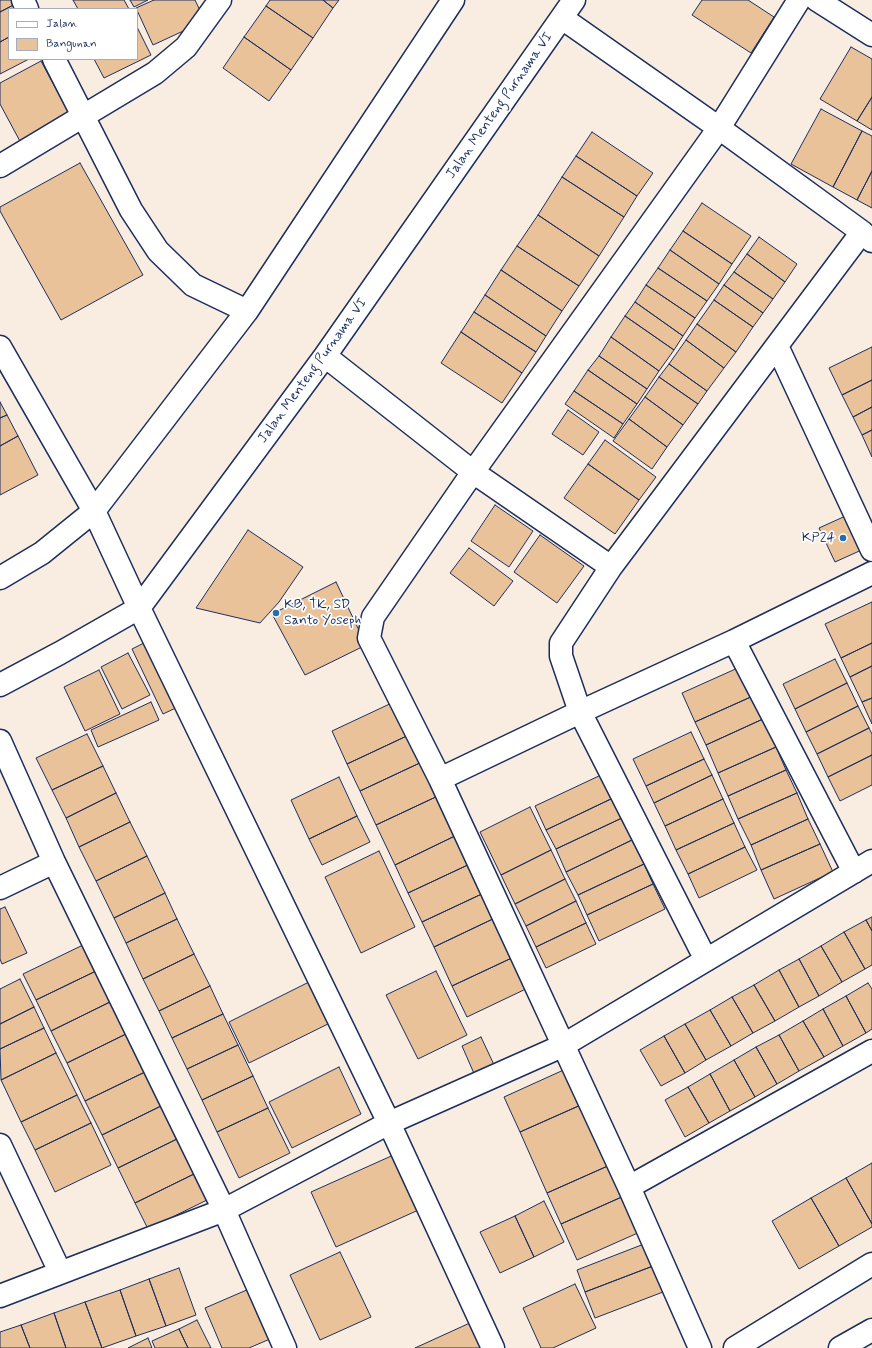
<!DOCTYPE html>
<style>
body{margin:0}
#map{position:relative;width:872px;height:1348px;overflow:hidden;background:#f9ede1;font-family:Mynerve,sans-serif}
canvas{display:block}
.legend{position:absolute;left:8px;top:8px;width:130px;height:52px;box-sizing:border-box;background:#fff;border:1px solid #a4acbf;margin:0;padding:5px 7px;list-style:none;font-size:12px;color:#1b2f5e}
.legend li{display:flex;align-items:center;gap:8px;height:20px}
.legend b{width:20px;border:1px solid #a4acbf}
</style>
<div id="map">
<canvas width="872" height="1348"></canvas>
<ul class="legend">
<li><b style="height:5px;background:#fff"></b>Jalan</li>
<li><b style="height:11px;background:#eac29a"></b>Bangunan</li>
</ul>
</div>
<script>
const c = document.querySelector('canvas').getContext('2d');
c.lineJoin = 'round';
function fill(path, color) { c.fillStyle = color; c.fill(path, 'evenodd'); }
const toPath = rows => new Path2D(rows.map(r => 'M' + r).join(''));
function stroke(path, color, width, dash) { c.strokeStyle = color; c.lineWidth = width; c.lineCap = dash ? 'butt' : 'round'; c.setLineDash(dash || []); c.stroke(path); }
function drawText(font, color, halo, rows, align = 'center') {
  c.font = font + ' Mynerve,sans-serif'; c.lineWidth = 3.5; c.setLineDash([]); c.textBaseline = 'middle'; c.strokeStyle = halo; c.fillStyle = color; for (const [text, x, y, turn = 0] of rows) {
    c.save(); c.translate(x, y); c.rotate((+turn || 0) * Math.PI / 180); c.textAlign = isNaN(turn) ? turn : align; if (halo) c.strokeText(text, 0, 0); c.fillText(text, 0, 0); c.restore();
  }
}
const building = toPath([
 [0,0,21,0,21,1,0,12,0,0],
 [73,0,124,0,129,9,78,9,73,0],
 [130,0,148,0,134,7,130,0],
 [154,0,195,0,205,21,153,45,136,8,154,0],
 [270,0,323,0,333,8,313,38,266,6,270,0],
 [323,0,339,0,333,8,323,0],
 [702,0,748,0,774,17,751,53,692,15,702,0],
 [21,1,26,9,9,9,9,37,0,42,0,12,21,1],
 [266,6,313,38,291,70,244,37,266,6],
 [137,27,151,55,104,78,94,59,137,59,137,27],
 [9,37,9,59,29,59,0,74,0,42,9,37],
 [244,37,291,70,269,101,223,68,244,37],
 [851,47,872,59,872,97,857,121,820,99,851,47],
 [41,61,72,119,22,145,0,104,0,83,41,61],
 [872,97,872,130,857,121,872,97],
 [821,109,862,131,833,187,791,164,821,109],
 [862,131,872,136,872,171,857,200,833,187,862,131],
 [592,132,653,173,637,196,576,156,592,132],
 [576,156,637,196,624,217,562,177,576,156],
 [80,163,143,275,61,320,0,211,0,207,80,163],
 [872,171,872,208,857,200,872,171],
 [562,177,624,217,599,256,538,215,562,177],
 [702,203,751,236,732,264,683,231,702,203],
 [538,215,599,256,579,286,517,246,538,215],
 [683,231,732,264,719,284,670,250,683,231],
 [759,237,797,264,785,282,747,254,759,237],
 [517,246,579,286,562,311,501,270,517,246],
 [670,250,719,284,707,301,658,268,670,250],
 [747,254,785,282,773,299,734,272,747,254],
 [658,268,707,301,695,318,646,285,658,268],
 [501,270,562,311,546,336,485,295,501,270],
 [734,272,773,299,763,313,724,285,734,272],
 [646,285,695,318,683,336,635,302,646,285],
 [724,285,763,313,753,327,714,300,724,285],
 [485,295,546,336,536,352,474,312,485,295],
 [714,300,753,327,736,352,697,324,714,300],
 [635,302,683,336,674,350,625,316,635,302],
 [474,312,536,352,522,373,461,332,474,312],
 [625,316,674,350,659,371,611,337,625,316],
 [697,324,736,352,724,368,686,340,697,324],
 [461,332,522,373,502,403,441,363,461,332],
 [611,337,659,371,647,389,599,356,611,337],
 [686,340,724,368,707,391,669,364,686,340],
 [872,347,872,380,842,395,829,368,872,347],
 [599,356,647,389,637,404,588,370,599,356],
 [669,364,707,391,698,404,659,377,669,364],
 [588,370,637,404,623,424,574,391,588,370],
 [659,377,698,404,683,425,645,397,659,377],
 [872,380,872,407,853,417,842,395,872,380],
 [574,391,623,424,614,438,565,404,574,391],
 [645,397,683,425,667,447,629,419,645,397],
 [0,402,7,415,0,418,0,402],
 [872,407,872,430,862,435,853,417,872,407],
 [568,410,599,432,583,455,552,434,568,410],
 [7,415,18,436,0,446,0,418,7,415],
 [629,419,667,447,652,469,613,441,629,419],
 [872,430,872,457,862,435,872,430],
 [18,436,38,475,0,495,0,446,18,436],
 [605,440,656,477,639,500,588,464,605,440],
 [588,464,639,500,615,534,564,498,588,464],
 [495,505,533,531,509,567,471,541,495,505],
 [850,514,866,548,835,562,819,528,850,514],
 [248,530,303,567,279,602,260,623,196,608,248,530],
 [540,535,584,566,557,603,514,572,540,535],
 [469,548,513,581,494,606,450,573,469,548],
 [336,582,366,645,305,675,272,614,336,582],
 [872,602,872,643,841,658,825,624,872,602],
 [148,641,180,706,163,714,132,649,148,641],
 [872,643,872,666,850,677,841,658,872,643],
 [128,653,150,695,122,709,101,667,128,653],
 [835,659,847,683,795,709,783,684,835,659],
 [872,666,872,698,862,702,850,677,872,666],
 [740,667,753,696,695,722,682,693,740,667],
 [99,670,120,714,85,731,64,687,99,670],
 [847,683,858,706,806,732,795,709,847,683],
 [753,696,763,719,706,745,695,722,753,696],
 [872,698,872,724,862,702,872,698],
 [396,701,411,734,347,764,332,731,396,701],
 [151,702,159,720,98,747,91,730,151,702],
 [858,706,869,728,817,754,806,732,858,706],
 [763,719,776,747,718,773,706,745,763,719],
 [869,728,872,734,872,755,828,777,817,754,869,728],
 [691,732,704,759,646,786,633,759,691,732],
 [87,734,103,766,52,790,36,758,87,734],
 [411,734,424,761,360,791,347,764,411,734],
 [776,747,786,770,728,796,718,773,776,747],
 [872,755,872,785,840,801,828,777,872,755],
 [704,759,712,775,654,803,646,786,704,759],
 [424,761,440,795,376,825,360,791,424,761],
 [103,766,116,793,66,818,52,790,103,766],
 [786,770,797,793,738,819,728,796,786,770],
 [601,775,613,798,546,830,535,806,601,775],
 [712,775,723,799,665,826,654,803,712,775],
 [339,777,357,816,309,839,291,800,339,777],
 [116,793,130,822,79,847,66,818,116,793],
 [797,793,808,819,751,845,738,819,797,793],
 [440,795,459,834,395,865,376,825,440,795],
 [613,798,622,818,556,849,546,830,613,798],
 [723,799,734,823,676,850,665,826,723,799],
 [530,807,551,850,501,875,480,832,530,807],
 [357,816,370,842,322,865,309,839,357,816],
 [622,818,632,840,566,872,556,849,622,818],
 [808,819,820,844,761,870,751,845,808,819],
 [130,822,147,856,96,881,79,847,130,822],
 [734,823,745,847,688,874,676,850,734,823],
 [459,834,472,863,408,893,395,865,459,834],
 [632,840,644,864,578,895,566,872,632,840],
 [820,844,833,872,774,899,761,870,820,844],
 [745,847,757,870,699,898,688,874,745,847],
 [551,850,565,879,515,904,501,875,551,850],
 [379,851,415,927,361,953,325,877,379,851],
 [147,856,165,893,114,918,96,881,147,856],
 [472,863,486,892,422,922,408,893,472,863],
 [644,864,653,884,587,915,578,895,644,864],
 [565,879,576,901,526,926,515,904,565,879],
 [653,884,665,909,599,941,587,915,653,884],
 [486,892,497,917,434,947,422,922,486,892],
 [165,893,177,919,126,943,114,918,165,893],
 [576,901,586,923,536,947,526,926,576,901],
 [5,907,27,953,2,964,0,959,0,909,5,907],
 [497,917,516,956,452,986,434,947,497,917],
 [872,917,872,931,866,920,872,917],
 [177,919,194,954,143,979,126,943,177,919],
 [866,920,872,931,872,965,865,969,844,932,866,920],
 [586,923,596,944,546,968,536,947,586,923],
 [844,932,865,969,842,982,821,946,844,932],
 [83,945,96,971,36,1000,23,974,83,945],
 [821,946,842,982,819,996,799,959,821,946],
 [194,954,210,986,159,1011,143,979,194,954],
 [516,956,530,987,467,1017,452,986,516,956],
 [799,959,819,996,799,1007,779,970,799,959],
 [779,970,799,1007,775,1021,754,985,779,970],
 [96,971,110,1002,51,1031,36,1000,96,971],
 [436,971,467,1035,418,1059,386,995,436,971],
 [20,979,34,1007,0,1024,0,989,20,979],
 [315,979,336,1020,249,1063,229,1022,315,979],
 [868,983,872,989,872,1029,866,1033,846,996,868,983],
 [754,985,775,1021,753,1033,732,997,754,985],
 [210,986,223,1014,172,1038,159,1011,210,986],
 [846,996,866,1033,843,1046,823,1009,846,996],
 [732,997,753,1033,731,1046,710,1010,732,997],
 [110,1002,126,1034,67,1063,51,1031,110,1002],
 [34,1007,44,1028,0,1049,0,1024,34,1007],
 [823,1009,843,1046,824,1057,803,1021,823,1009],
 [710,1010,731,1046,706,1060,685,1024,710,1010],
 [223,1014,238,1045,187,1069,172,1038,223,1014],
 [803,1021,824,1057,799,1071,779,1035,803,1021],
 [685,1024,706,1060,685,1073,664,1036,685,1024],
 [44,1028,56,1053,1,1080,0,1049,44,1028],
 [126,1034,145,1072,85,1101,67,1063,126,1034],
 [779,1035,799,1071,777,1084,756,1047,779,1035],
 [664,1036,685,1073,661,1086,640,1050,664,1036],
 [481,1037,496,1069,476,1078,462,1046,481,1037],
 [238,1045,253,1076,202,1100,187,1069,238,1045],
 [756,1047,777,1084,755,1097,734,1060,756,1047],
 [56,1053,77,1095,21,1122,1,1080,56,1053],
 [734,1060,755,1097,730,1111,710,1074,734,1060],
 [339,1067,361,1114,292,1148,269,1102,339,1067],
 [568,1068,583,1104,520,1132,504,1097,568,1068],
 [145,1072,161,1106,102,1135,85,1101,145,1072],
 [710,1074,730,1111,709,1123,688,1087,710,1074],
 [253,1076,268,1108,217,1132,202,1100,253,1076],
 [688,1087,709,1123,685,1137,665,1100,688,1087],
 [77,1095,91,1123,35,1150,21,1122,77,1095],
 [583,1104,610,1165,547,1193,520,1132,583,1104],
 [161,1106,177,1139,118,1168,102,1135,161,1106],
 [268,1108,290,1153,239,1178,217,1132,268,1108],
 [91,1123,111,1165,55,1192,35,1150,91,1123],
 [177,1139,194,1174,135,1203,118,1168,177,1139],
 [398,1153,423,1208,336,1247,311,1192,398,1153],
 [872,1163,872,1224,846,1178,872,1163],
 [610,1165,624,1196,561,1224,547,1193,610,1165],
 [194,1174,207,1200,148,1229,135,1203,194,1174],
 [846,1178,872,1224,872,1227,839,1246,811,1198,846,1178],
 [624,1196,640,1232,577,1260,561,1224,624,1196],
 [811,1198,839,1246,799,1269,772,1221,811,1198],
 [544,1201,564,1242,534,1257,515,1216,544,1201],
 [515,1216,534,1257,500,1273,480,1232,515,1216],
 [644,1244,653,1266,585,1292,577,1270,644,1244],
 [340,1252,371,1317,320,1340,290,1275,340,1252],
 [653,1266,663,1292,595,1318,585,1292,653,1266],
 [179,1268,196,1315,166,1326,149,1279,179,1268],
 [149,1279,166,1326,136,1336,120,1290,149,1279],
 [575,1284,596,1328,553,1348,541,1348,523,1308,575,1284],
 [249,1289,270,1339,249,1348,222,1348,205,1308,249,1289],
 [120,1290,136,1336,102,1348,85,1302,120,1290],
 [85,1302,102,1348,66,1348,54,1313,85,1302],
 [54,1313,66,1348,30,1348,21,1325,54,1313],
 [197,1320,211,1348,188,1348,179,1329,197,1320],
 [472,1322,484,1348,415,1348,472,1322],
 [21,1325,30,1348,0,1348,0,1332,21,1325],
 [179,1329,188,1348,155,1348,152,1341,179,1329],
 [148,1338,152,1348,128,1348,148,1338]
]);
fill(building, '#eac29a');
stroke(building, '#1b2f5e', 1);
const minor = toPath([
 [23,0,27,9],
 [817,0,872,35],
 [562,18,719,128,862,232,872,241],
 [54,59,131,210,158,251,193,285,247,311],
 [0,166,155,73,186,47,220,0],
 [777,346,872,550],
 [0,347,94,511,139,608,389,1123,493,1348],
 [325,356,473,472,611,567],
 [0,578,42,553,94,511,247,311,453,0],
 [734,641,854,872],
 [0,685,60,653,139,608,325,356,574,0],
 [0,741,54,862,224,1210,285,1348],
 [440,779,580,712,734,641,872,573],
 [0,888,54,862],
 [706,960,580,712,561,656,561,643,611,567,862,232],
 [0,1145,60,1272],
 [629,1187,872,1051],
 [0,1296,224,1210,389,1123,562,1046,872,861],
 [700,1348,629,1187,440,779,369,638,373,617,473,472,719,128,799,0],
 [735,1348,872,1264],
 [840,1348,872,1330]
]);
stroke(minor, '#1b2f5e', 25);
stroke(minor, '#fff', 22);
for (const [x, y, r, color] of [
 [843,538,4,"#1f6fb2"],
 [276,613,4,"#1f6fb2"]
]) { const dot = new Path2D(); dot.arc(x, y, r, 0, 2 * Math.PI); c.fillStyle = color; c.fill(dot); stroke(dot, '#fff', 1.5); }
drawText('14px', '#1b2f5e', '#fff', [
 ["Jalan Menteng Purnama VI",500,106,-55],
 ["Jalan Menteng Purnama VI",313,371,-54]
]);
drawText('14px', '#1b2f5e', '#fff', [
 ["KP24",835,538],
 ["KB, TK, SD",284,605,"left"],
 ["Santo Yoseph",284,621,"left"]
], 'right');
</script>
